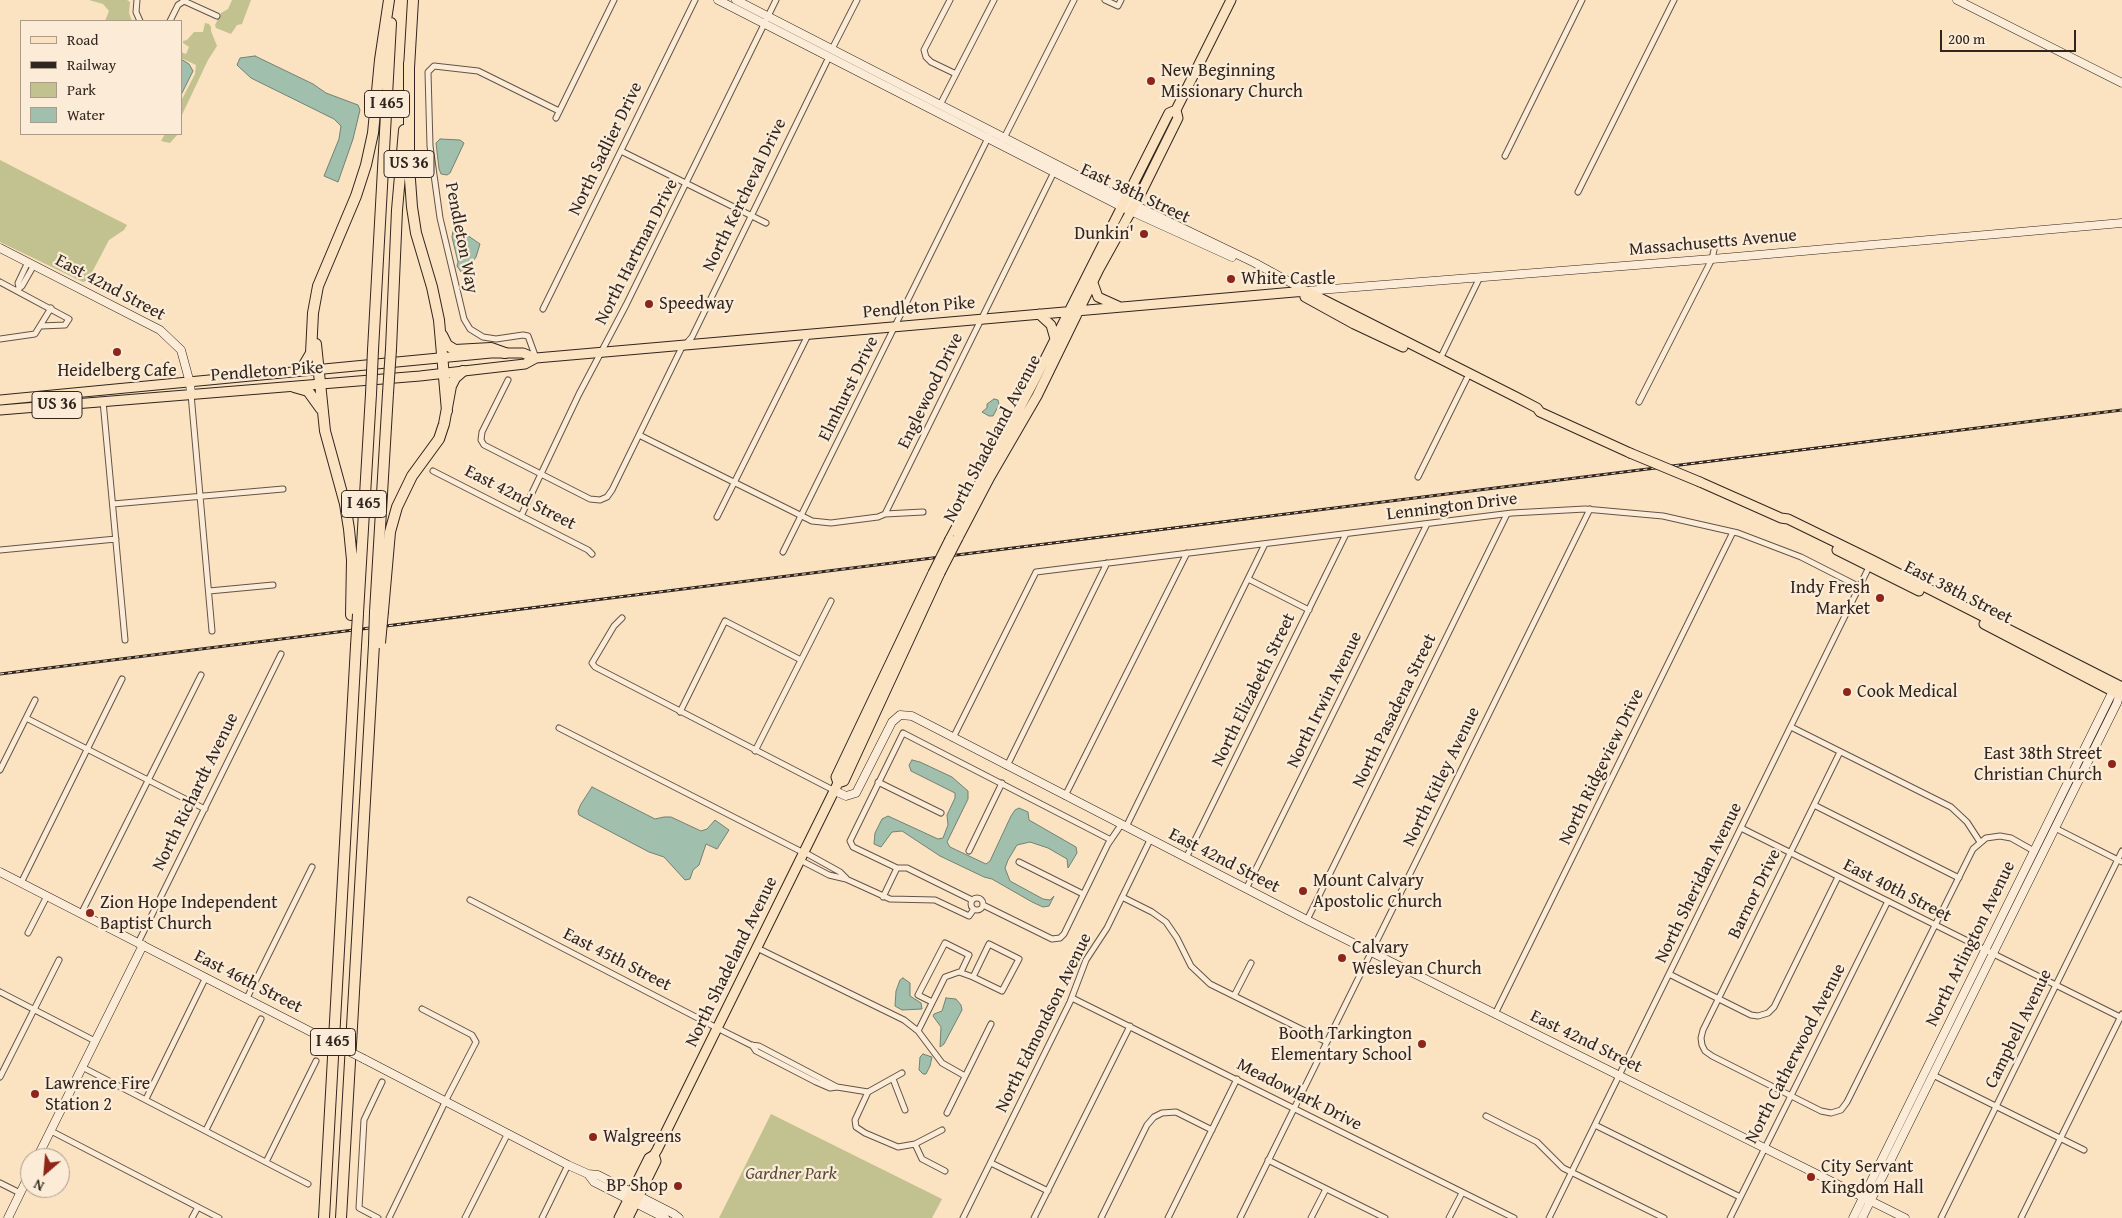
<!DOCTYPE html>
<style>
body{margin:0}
#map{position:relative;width:2122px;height:1218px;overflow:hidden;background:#fbe2c1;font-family:"Gentium Book Plus",serif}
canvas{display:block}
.legend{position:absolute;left:20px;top:20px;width:162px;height:115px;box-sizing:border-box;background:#fcecd7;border:1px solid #aa9c8d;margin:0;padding:6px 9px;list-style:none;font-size:15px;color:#30251f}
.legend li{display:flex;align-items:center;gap:10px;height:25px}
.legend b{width:25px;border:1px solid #aa9c8d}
.north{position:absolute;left:20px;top:1148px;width:50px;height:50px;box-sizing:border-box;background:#fcecd7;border:1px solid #aa9c8d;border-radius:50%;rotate:207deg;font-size:14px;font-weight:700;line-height:20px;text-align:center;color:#30251f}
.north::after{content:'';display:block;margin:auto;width:18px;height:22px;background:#8f2418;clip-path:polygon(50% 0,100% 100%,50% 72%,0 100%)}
.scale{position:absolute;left:1940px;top:30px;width:136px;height:22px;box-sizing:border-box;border:2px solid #30251f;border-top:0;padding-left:6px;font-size:15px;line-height:18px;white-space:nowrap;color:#30251f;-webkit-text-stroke:4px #fcecd7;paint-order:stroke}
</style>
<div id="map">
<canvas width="2122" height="1218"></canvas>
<ul class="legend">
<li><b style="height:6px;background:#fbe2c1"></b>Road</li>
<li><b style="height:6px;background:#30251f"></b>Railway</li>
<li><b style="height:14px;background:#c2c290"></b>Park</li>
<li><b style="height:14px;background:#a0bfac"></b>Water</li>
</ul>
<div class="north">N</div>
<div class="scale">200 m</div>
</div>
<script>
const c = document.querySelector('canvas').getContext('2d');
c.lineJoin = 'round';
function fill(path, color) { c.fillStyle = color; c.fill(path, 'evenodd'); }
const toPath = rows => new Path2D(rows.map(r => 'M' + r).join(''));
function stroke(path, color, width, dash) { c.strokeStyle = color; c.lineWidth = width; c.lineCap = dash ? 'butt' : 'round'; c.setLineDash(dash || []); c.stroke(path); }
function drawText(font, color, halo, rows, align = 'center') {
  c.font = font + ' "Gentium Book Plus",serif'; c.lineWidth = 4.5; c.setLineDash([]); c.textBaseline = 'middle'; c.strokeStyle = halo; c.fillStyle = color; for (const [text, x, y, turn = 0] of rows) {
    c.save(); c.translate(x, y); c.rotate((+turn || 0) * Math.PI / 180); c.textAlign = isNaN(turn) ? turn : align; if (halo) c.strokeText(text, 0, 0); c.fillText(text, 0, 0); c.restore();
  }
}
fill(toPath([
 [89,0,127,0,130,2,129,13,132,21,105,21,109,11,103,4],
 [232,0,251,0,242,24,237,25,231,34,216,28,215,25,221,13,228,9],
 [205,23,209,24,211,27,211,31,217,46,208,60,181,117,181,101,195,74,196,65,181,58,181,52,186,54,189,47,183,43,183,41,187,40,194,32,203,32],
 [165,134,178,134,170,143,161,141],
 [0,160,127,225,124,230,109,240,88,280,83,282,0,242],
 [771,1114,942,1199,932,1218,719,1218]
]), '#c2c290');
const water = toPath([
 [255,56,313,84,326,93,358,105,360,110,353,139,338,182,324,176,339,139,341,126,334,119,251,78,237,65,240,58,255,56],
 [181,59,189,64,193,71,181,95,181,59],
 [440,139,460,140,464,143,450,173,447,175,441,174,439,169,436,143,440,139],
 [453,231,467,235,480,244,476,257,464,273,461,272,457,266,458,262,452,237,453,231],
 [994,399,998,400,999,405,993,416,989,416,982,412,987,408,987,404,994,399],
 [912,760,920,762,952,777,968,791,968,799,947,842,950,847,986,864,990,861,1011,816,1015,810,1019,808,1028,812,1029,820,1076,847,1077,853,1068,868,1067,859,1048,848,1030,842,1017,845,1008,860,1005,868,1010,881,1043,899,1050,900,1054,896,1049,906,1043,907,1032,902,992,879,984,877,940,856,902,831,892,832,881,847,874,844,875,833,882,819,888,816,938,839,943,838,948,825,947,815,955,798,955,793,911,771,909,765,912,760],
 [592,787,655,819,664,817,671,817,701,831,707,829,715,820,729,830,717,849,706,844,699,865,693,870,690,879,685,880,664,857,649,852,579,815,578,811,581,804,592,787],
 [903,978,910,983,910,996,921,1003,922,1009,902,1010,895,1006,896,991,900,980,903,978],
 [946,998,956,999,961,1005,962,1010,944,1044,940,1047,941,1027,933,1016,934,1014,942,1011,946,998],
 [923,1054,932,1057,930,1066,926,1074,923,1074,919,1070,920,1057,923,1054]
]);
fill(water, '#a0bfac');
stroke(water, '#738174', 1);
const street = toPath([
 [137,0,136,12,140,21],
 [950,0,924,50,926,57,931,62,956,74],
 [1105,0,1118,6,1121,0],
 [170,21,178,5,184,1,217,16],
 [832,49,857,0],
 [940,105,994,0],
 [556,118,614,0],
 [1003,140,1074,0],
 [621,151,766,223],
 [1505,156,1582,0],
 [1578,192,1674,0],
 [0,282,69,319,65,325,41,326],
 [19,287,18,283,28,262],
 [17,290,22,286,34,265],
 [543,309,695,0],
 [0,339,35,334,51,308],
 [685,345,692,337,829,57],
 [536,358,528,336,523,335,496,339,483,337,470,329,464,319,440,218,430,146,428,72,434,66,478,71,559,111],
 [1440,359,1480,277],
 [508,380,482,432,481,440,484,445,590,499,600,500,607,497,612,490,683,345],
 [191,394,212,631],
 [103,401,125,640],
 [1639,402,1712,259,1714,250],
 [639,435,812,521,831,523,878,517,885,514,923,512],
 [433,471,588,550,592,554],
 [1418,477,1467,378],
 [113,504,283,489],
 [885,514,1054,172],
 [521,516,579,394,626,305,776,0],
 [717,517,808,335],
 [0,550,116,539],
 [783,552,989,136],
 [1248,579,1309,610],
 [209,591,273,585],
 [622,618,614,626,592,663,595,667,835,791],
 [680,712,725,621,801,660],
 [26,718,205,809],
 [1791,727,1951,807,1967,822,1980,842],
 [559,728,804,853],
 [953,738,1036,572,1512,513,1585,509,1663,516,1738,533,1801,557,1860,587],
 [755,751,831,601],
 [1840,752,1703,1030,1701,1038,1702,1045,1705,1051,1712,1056,1821,1111,1831,1113,1841,1110,1847,1102,1973,849,1986,838,2000,836,2011,838,2034,851],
 [1007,766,1107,563],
 [0,770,35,700],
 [878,782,941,813],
 [1065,796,1187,553],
 [1814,805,1959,878],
 [1126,827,1265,544],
 [1741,828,2122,1018],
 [2055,828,2122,862],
 [969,851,1002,783],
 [804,852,840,872,846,878],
 [1186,858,1346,534],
 [800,860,829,875,846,879,890,899,935,900,969,916,974,909],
 [1019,862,1083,894],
 [897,868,853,847,850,841,903,733,1111,840],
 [897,868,907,868,972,900],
 [21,883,122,679],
 [1246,889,1427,524],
 [883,897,897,868],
 [1122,897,1152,912,1166,922,1177,938,1191,966,1210,984,1327,1042],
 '971 904a6 6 0 1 1 12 0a6 6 0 1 1-12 0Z',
 [470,900,717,1028,751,1045,759,1046,837,1087,868,1092],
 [983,905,1052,939,1060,938,1064,934,1108,844,1121,825],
 [81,914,201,675],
 [1307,920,1507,514],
 [28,933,47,896],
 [138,943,281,654],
 [989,944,1019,959,1002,991,973,977,989,944],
 [757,948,904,1020,918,1031,942,1063,965,1076],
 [1669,974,1751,1015,1758,1016,1768,1013,1774,1007,1838,877],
 [0,992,95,1041],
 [1234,996,1251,963],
 [247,998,312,867],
 [1072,998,1514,1218],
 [932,1002,918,995,945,943,969,955,961,972],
 [1495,1014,1733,532],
 [918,1031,945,977,959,972,973,977],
 [752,1045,756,1051,816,1082,830,1088,837,1087],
 [82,1067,308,1184],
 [902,1073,868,1092,855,1120,856,1127,865,1133,898,1147,915,1144,942,1130],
 [1933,1075,2084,1150],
 [0,1077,59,960],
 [893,1079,905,1110],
 [146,1099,206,977],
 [947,1113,991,1024],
 [1486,1116,1537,1142,1563,1168,1664,1218],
 [1595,1125,1740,1197],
 [206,1130,261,1019],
 [51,1131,219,1218],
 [915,1144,922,1159,945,1171],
 [1268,1160,1385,1218],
 [266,1162,316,1061],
 [991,1163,1048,1191],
 [0,1183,20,1193],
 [192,1218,198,1207],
 [378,1218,359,1208,364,1120,382,1082],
 [389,1218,448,1096,476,1042,472,1035,422,1009],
 [465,1218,508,1133],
 [542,1218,568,1165],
 [963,1218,1070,1002,1086,960,1107,928,1150,840],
 [1034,1218,1130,1026],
 [1101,1218,1147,1125,1154,1117,1162,1113,1176,1112,1212,1130],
 [1168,1218,1237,1079],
 [1240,1218,1590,509],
 [1311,1218,1326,1189],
 [1449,1218,1462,1193],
 [1549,1218,1870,565],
 [1730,1218,1888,901],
 [1941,1218,2122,851],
 [2021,1218,2122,1014]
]);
const secondary = toPath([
 [718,0,1122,207,1232,257],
 [736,0,1145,210,1255,263,1306,291,1712,259,2122,223],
 [1957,0,2122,83],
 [0,248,160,330,181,350,190,383,191,394],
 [835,791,846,796,856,793,892,722,900,715,912,716,1307,920,1905,1218],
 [0,872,319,1036],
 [364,1059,568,1165,588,1174,598,1175,674,1214,679,1218],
 [37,1158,143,945],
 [588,1174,594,1182,665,1218],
 [8,1218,30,1173],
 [1853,1218,2109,699,2113,691,2118,688],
 [1862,1218,2117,703,2121,690]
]);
const primary = toPath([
 [1093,283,1098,297,1118,306],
 [1305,297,1354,324,1403,347],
 [1039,314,1051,325,1055,339],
 [0,400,491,353,523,353,535,358],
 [0,410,420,376,525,364,536,358,1306,291,1516,397,1537,408,1540,412,1630,453],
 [1700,482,1781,518,1788,519,1872,560,2122,687],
 [958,538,990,477,1037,396,1099,269,1139,197,1178,118,1176,110],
 [950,539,1033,383,1169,113,1176,110,1231,0],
 [1837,550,1919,591],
 [1984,624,2122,696],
 [838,783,836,777,933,573],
 [619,1218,649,1158,654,1155,657,1150,838,783,844,781,940,573],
 [628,1218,656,1161,654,1155]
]);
const highway = toPath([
 [409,63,409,166,412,207,416,233,432,287,439,320,447,411],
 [409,68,413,0],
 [442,335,447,345,455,350,491,348,505,353],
 [316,344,325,431,345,504,349,529,352,560,351,615],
 [391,349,397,210,404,130],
 [373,350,391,23],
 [296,371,304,365,311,353,313,313,318,286,356,196,366,165,373,133,380,60,389,0],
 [294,387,308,391,321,409],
 [383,611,390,532,397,507,412,476,439,439,444,424,451,386,455,378,463,371],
 [375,612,388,393],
 [358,613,371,394],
 [324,1218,356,646],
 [341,1218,374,644]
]);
stroke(street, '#635448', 7);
stroke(secondary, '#30251f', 9);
stroke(primary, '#30251f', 11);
stroke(highway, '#30251f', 12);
stroke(street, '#fcecd7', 5);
stroke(secondary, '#fcecd7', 8);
stroke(primary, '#fbe2c1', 9);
stroke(highway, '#fbe2c1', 10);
const rail = toPath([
 [0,674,2122,410]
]);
stroke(rail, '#30251f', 3);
stroke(rail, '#fcecd7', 1, [4]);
const secondaryBridge = toPath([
 [319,1036,364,1059]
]);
const primaryBridge = toPath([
 [1630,453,1700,482],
 [933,573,950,539],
 [940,573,958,538]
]);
const highwayBridge = toPath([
 [388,393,391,349],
 [371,394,373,350],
 [380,643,383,611],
 [374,644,375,612],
 [356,646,358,614]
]);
stroke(secondaryBridge, '#30251f', 9, []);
stroke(primaryBridge, '#30251f', 11, []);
stroke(highwayBridge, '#30251f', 12, []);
stroke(secondaryBridge, '#fcecd7', 8);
stroke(primaryBridge, '#fbe2c1', 9);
stroke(highwayBridge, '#fbe2c1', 10);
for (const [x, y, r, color] of [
 [1151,81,5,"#8f2418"],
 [1144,234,5,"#8f2418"],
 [1231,279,5,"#8f2418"],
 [649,304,5,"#8f2418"],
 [117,352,5,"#8f2418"],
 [1880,598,5,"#8f2418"],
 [1847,692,5,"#8f2418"],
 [2112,764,5,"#8f2418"],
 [1303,891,5,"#8f2418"],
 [90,913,5,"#8f2418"],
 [1342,958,5,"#8f2418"],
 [1422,1044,5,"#8f2418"],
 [35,1094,5,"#8f2418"],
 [593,1137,5,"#8f2418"],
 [1811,1177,5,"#8f2418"],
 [678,1186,5,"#8f2418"]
]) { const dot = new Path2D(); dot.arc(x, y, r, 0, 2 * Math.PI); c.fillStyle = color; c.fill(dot); stroke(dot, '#fcecd7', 2); }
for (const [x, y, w] of [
 [387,104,45],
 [409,164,50],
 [57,405,50],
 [364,504,45],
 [333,1042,45]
]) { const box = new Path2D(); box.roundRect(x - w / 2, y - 13.5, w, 27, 4); c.fillStyle = '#fcecd7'; c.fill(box); stroke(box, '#30251f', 1); }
drawText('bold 16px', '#30251f', null, [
 ["I 465",387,104],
 ["US 36",409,164],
 ["US 36",57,405],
 ["I 465",364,504],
 ["I 465",333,1042]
]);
drawText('18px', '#30251f', '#fcecd7', [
 ["New Beginning",1161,71],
 ["Missionary Church",1161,92],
 ["Dunkin'",1134,234,"right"],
 ["White Castle",1241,279],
 ["Speedway",659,304],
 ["Heidelberg Cafe",117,371,"center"],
 ["Indy Fresh",1870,588,"right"],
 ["Market",1870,609,"right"],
 ["Cook Medical",1857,692],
 ["East 38th Street",2102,754,"right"],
 ["Christian Church",2102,775,"right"],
 ["Mount Calvary",1313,881],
 ["Apostolic Church",1313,902],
 ["Zion Hope Independent",100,903],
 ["Baptist Church",100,924],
 ["Calvary",1352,948],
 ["Wesleyan Church",1352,969],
 ["Booth Tarkington",1412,1034,"right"],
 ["Elementary School",1412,1055,"right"],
 ["Lawrence Fire",45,1084],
 ["Station 2",45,1105],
 ["Walgreens",603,1137],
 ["City Servant",1821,1167],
 ["Kingdom Hall",1821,1188],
 ["BP Shop",668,1186,"right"]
], 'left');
drawText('18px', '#30251f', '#fcecd7', [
 ["North Sadlier Drive",606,149,-64],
 ["East 38th Street",1135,194,25],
 ["North Kercheval Drive",745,195,-64],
 ["Pendleton Way",461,238,79],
 ["Massachusetts Avenue",1713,243,-5],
 ["North Hartman Drive",637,252,-63],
 ["East 42nd Street",110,288,28],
 ["Pendleton Pike",919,308,-5],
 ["Pendleton Pike",267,372,-4],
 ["Elmhurst Drive",849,389,-64],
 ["Englewood Drive",931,391,-64],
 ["North Shadeland Avenue",993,439,-62],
 ["East 42nd Street",520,498,27],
 ["Lennington Drive",1452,507,-7],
 ["East 38th Street",1958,593,27],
 ["North Elizabeth Street",1254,690,-64],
 ["North Irwin Avenue",1325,700,-64],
 ["North Pasadena Street",1395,711,-64],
 ["North Ridgeview Drive",1602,767,-64],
 ["North Kitley Avenue",1442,777,-64],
 ["North Richardt Avenue",196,792,-64],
 ["East 42nd Street",1224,861,27],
 ["North Sheridan Avenue",1699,883,-64],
 ["East 40th Street",1897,891,27],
 ["Barnor Drive",1755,894,-64],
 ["North Arlington Avenue",1971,944,-64],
 ["East 45th Street",617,960,27],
 ["North Shadeland Avenue",732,962,-64],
 ["East 46th Street",248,982,27],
 ["North Edmondson Avenue",1044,1023,-64],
 ["Campbell Avenue",2019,1029,-64],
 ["East 42nd Street",1586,1042,26],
 ["North Catherwood Avenue",1796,1054,-63],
 ["Meadowlark Drive",1299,1095,27]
]);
drawText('italic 18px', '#544c3b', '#fcecd7', [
 ["Gardner Park",791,1174]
]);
</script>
